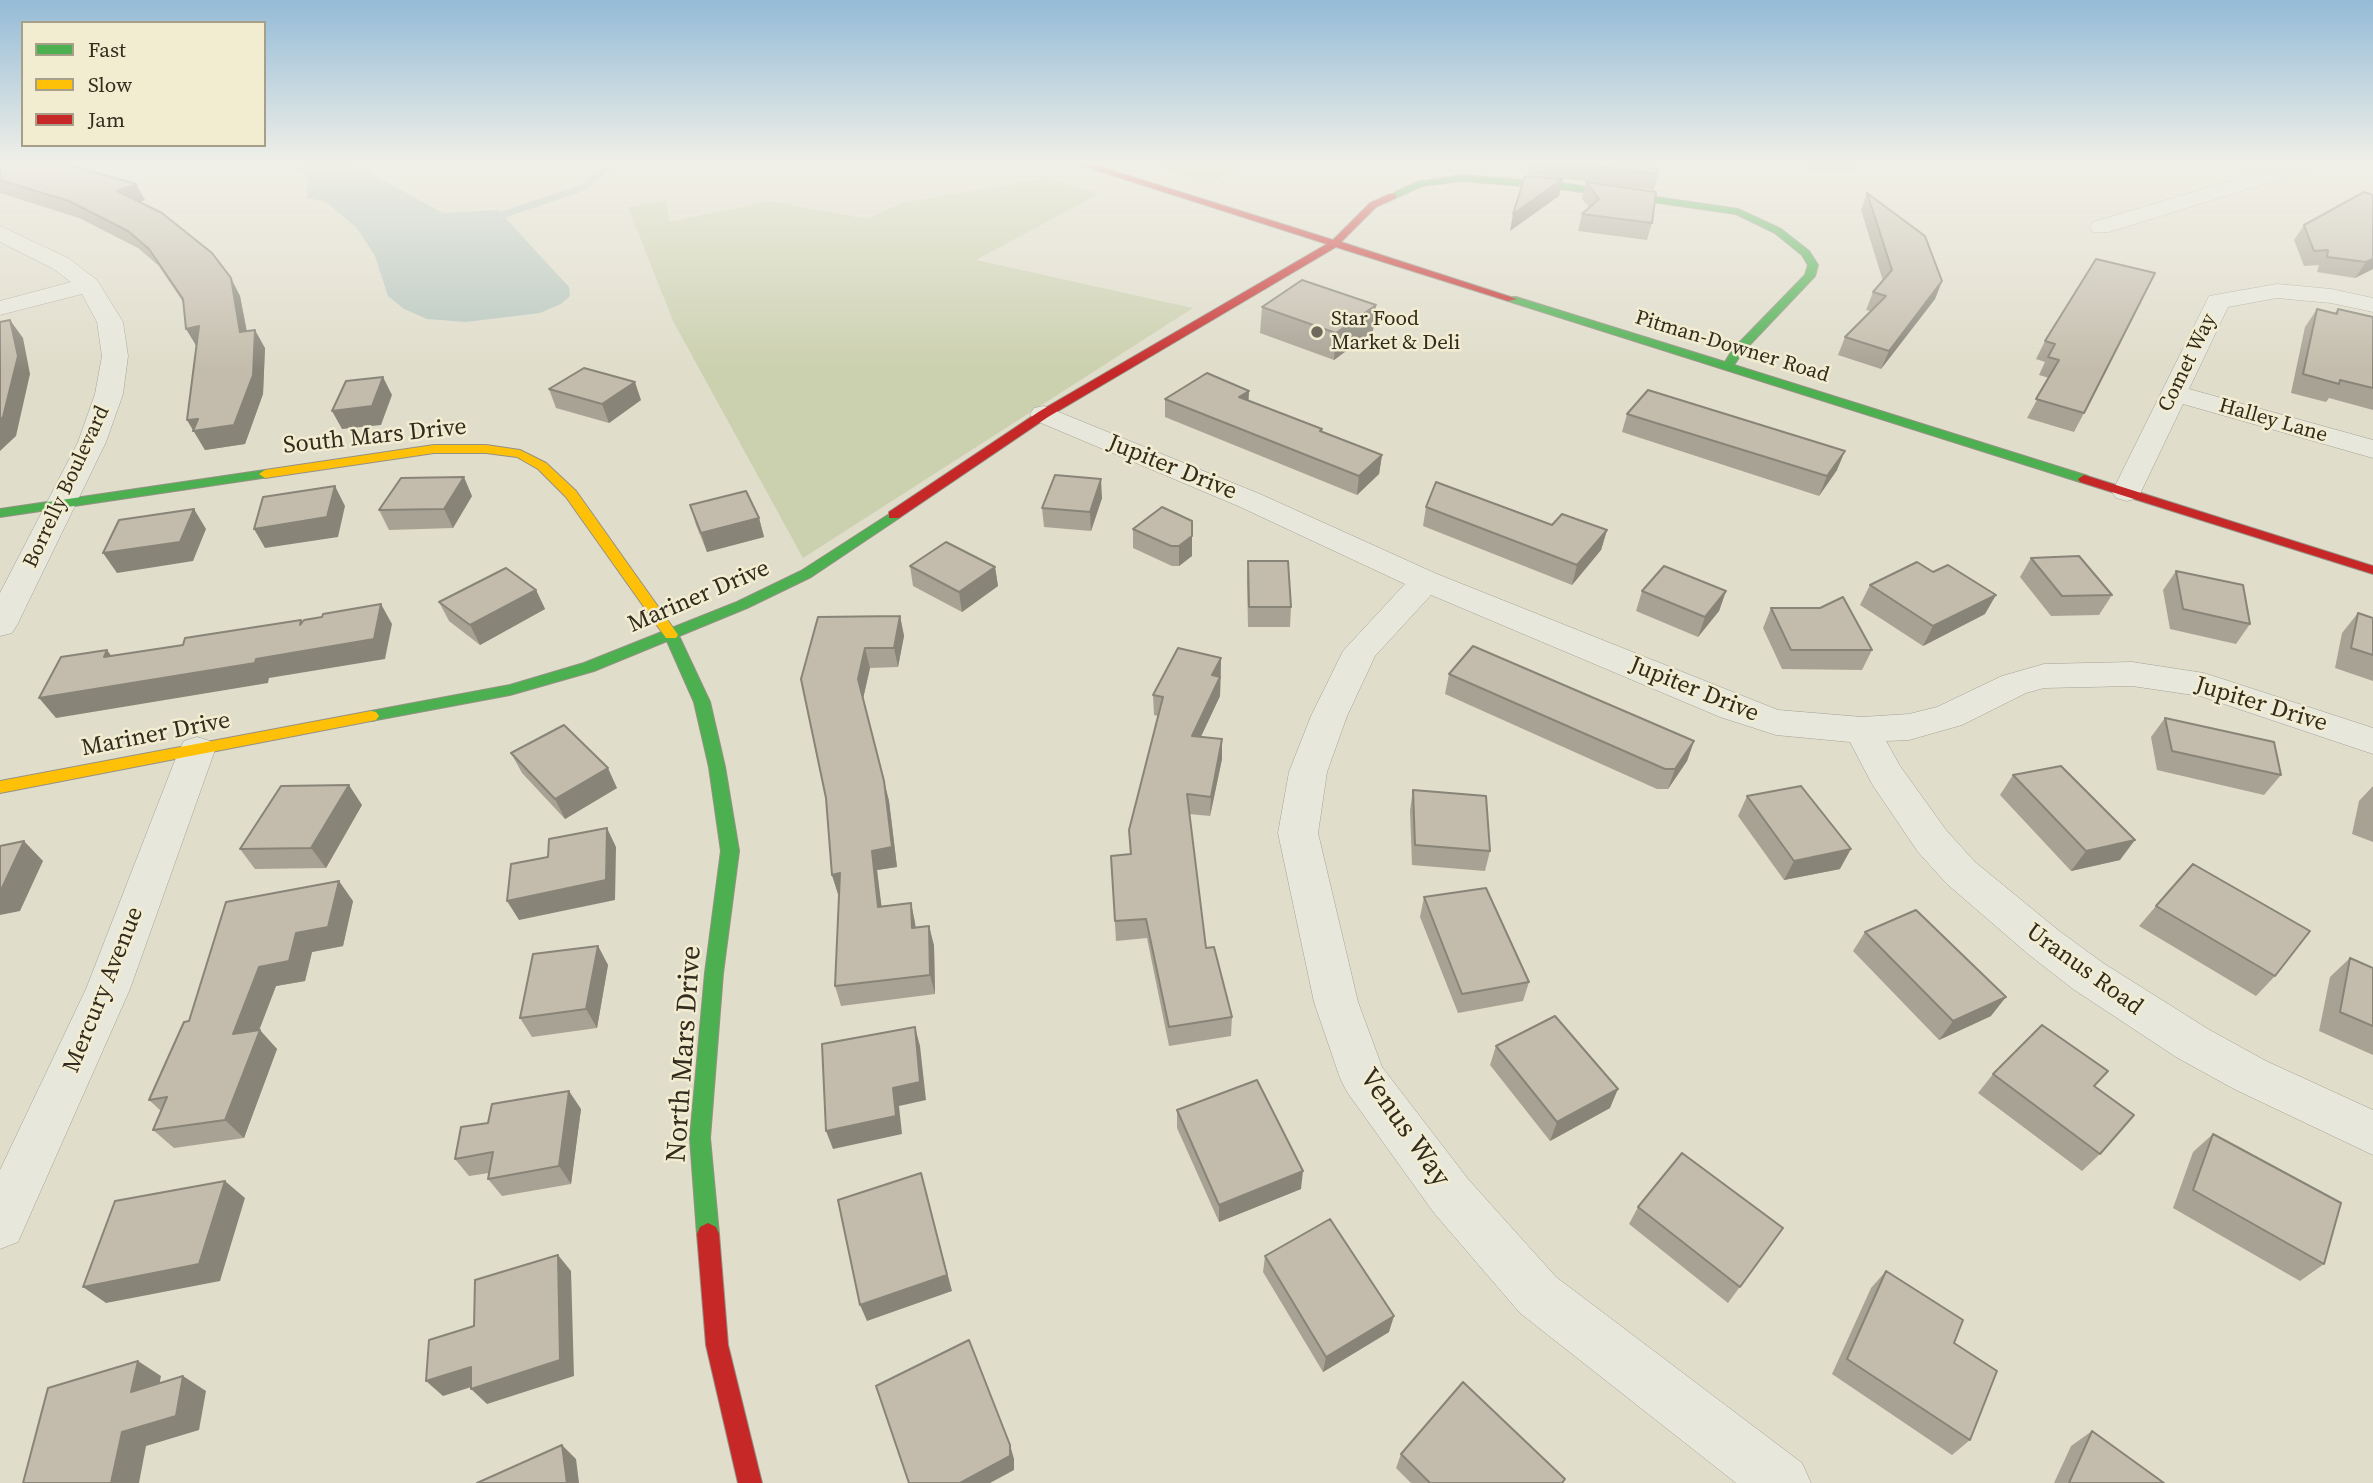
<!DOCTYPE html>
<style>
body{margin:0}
#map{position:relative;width:2373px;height:1483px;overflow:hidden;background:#e0ddcb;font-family:"Source Serif 4",serif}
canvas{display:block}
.legend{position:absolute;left:21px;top:21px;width:245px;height:126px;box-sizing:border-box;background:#f2edd1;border:2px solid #a69f89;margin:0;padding:9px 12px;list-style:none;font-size:21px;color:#332b1e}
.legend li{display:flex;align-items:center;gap:14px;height:35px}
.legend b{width:35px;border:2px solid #a69f89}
</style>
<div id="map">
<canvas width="2373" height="1483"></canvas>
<ul class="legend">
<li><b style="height:9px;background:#4caf50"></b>Fast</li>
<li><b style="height:9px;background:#ffc107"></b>Slow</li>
<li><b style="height:9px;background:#c62828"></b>Jam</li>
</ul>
</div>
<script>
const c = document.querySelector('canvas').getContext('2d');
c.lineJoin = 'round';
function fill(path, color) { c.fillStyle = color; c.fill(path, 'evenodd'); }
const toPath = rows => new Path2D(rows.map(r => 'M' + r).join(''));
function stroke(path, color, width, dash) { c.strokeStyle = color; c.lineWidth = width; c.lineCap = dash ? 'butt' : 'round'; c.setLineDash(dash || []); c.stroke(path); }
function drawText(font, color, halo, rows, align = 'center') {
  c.font = font + ' "Source Serif 4",serif'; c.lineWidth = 5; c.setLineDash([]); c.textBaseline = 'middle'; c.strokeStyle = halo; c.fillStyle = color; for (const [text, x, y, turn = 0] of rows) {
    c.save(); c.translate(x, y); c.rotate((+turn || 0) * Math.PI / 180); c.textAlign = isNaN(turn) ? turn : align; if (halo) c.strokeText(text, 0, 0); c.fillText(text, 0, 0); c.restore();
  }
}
fill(toPath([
 [1144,163,1250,163,1209,183],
 [1049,178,1099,194,976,260,1193,308,803,558,673,321,628,207,667,201,669,222,770,201,867,219,902,203]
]), '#cbd0ae');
fill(toPath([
 [304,163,344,163,361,168,443,213,498,210,569,287,570,296,561,304,540,313,466,322,427,319,404,309,388,296,375,256,357,228,326,202,307,198,308,178,297,169],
 [1791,163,1874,163,1846,172,1816,171]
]), '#b6c6be');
stroke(toPath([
 [490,219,582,188,613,163]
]), '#b6c6be', 7);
const street = toPath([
 [2290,163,2322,163,2319,167,2109,232,2093,232,2090,227,2093,222,2290,163],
 [0,226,68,258,97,280,123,322,128,356,123,394,106,442,17,625,12,633,0,636,0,593,78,442,95,394,102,356,97,322,82,294,0,315,0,301,71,282,52,268,0,242,0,226],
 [2277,284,2331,289,2373,298,2373,312,2331,303,2277,298,2228,307,2189,389,2373,440,2373,458,2183,404,2138,498,2127,501,2116,498,2112,492,2209,296,2277,284],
 [1044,406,1260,494,1437,574,1778,710,1862,717,1909,714,1937,707,2002,676,2044,664,2132,662,2204,673,2373,728,2373,754,2200,696,2132,686,2044,688,2026,693,1962,725,1909,740,1886,741,1900,766,1946,830,1975,862,2058,930,2103,963,2208,1029,2266,1061,2373,1110,2373,1155,2234,1089,2176,1057,2073,989,2028,954,1947,884,1918,852,1872,784,1850,742,1776,735,1720,717,1431,595,1375,656,1347,716,1327,772,1318,833,1358,1002,1382,1067,1468,1179,1556,1277,1802,1463,1811,1483,1736,1483,1520,1313,1434,1213,1347,1092,1340,1078,1314,1002,1278,833,1289,772,1311,716,1343,651,1405,584,1238,506,1034,420,1030,414,1034,408,1044,406],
 [197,737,210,741,215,750,130,989,18,1242,0,1249,0,1170,86,989,179,750,184,741,197,737]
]);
const fast = toPath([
 [1463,175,1561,183,1738,209,1781,229,1809,251,1818,265,1815,276,1742,353,1734,365,2088,476,2090,479,2088,482,2080,482,1508,301,1508,297,1516,297,1725,362,1733,349,1805,275,1808,265,1802,255,1775,233,1736,214,1561,189,1463,181,1422,186,1393,199,1388,196,1417,182,1463,175],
 [265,470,269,471,269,477,0,517,0,509,265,470],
 [894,511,901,515,899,518,811,577,747,608,679,636,710,702,725,767,739,851,723,973,710,1138,719,1234,716,1241,708,1245,700,1241,697,1234,690,1138,705,973,721,851,709,767,694,702,667,641,594,671,510,695,371,721,363,716,371,711,510,685,584,663,737,602,801,571,894,511]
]);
const slow = toPath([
 [434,445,486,445,520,450,546,463,576,491,676,632,678,635,676,638,666,638,566,497,538,469,517,457,486,453,434,453,265,478,259,474,265,470,434,445],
 [371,711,376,712,379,716,376,720,0,793,0,781,371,711]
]);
const jam = toPath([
 [1074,163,1088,163,1333,240,1370,203,1390,194,1396,194,1396,198,1376,207,1341,242,1517,299,1508,301,1336,247,1048,417,899,518,889,518,889,512,1040,411,1327,244,1074,163],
 [2084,475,2373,566,2373,574,2080,482,2078,479,2084,475],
 [708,1223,716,1227,719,1234,728,1345,762,1483,738,1483,706,1345,697,1234,700,1227,708,1223]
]);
stroke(street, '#a5a295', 1);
stroke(fast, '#959184', 2);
stroke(slow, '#959184', 2);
stroke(jam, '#959184', 2);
fill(street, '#e8e7dc');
fill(fast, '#4caf50');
fill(slow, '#ffc107');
fill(jam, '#c62828');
fill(toPath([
 [0,163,136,184,145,200,140,202,240,296,247,331,265,348,263,394,245,444,205,450,187,420,196,346,183,302,159,266,138,248,79,218,0,193],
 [1530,163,1649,163,1659,170,1654,190,1528,174],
 [1586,182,1652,223,1647,240,1578,231,1582,214,1589,207,1582,199],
 [1867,193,1942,281,1935,299,1881,369,1838,355,1845,337,1871,311,1866,310,1873,292,1883,281,1861,210],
 [2373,195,2373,269,2355,278,2317,272,2319,265,2304,266,2294,240,2304,225],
 [2096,259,2084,413,2074,432,2027,418,2049,378,2039,375,2045,362,2036,359,2045,341],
 [1376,305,1373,331,1334,360,1260,333,1262,307],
 [2317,309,2335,313,2338,309,2373,317,2373,410,2329,398,2326,402,2291,393,2305,327],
 [549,389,641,400,609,423,556,408],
 [1249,391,1248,400,1322,429,1322,432,1382,455,1379,474,1357,495,1165,417,1165,399],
 [1627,414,1837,470,1819,496,1622,432],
 [472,496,453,528,389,530,379,510],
 [1102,498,1091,531,1044,527,1042,508],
 [690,505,759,518,764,537,707,552,696,525],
 [1162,507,1192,556,1179,566,1172,566,1133,548,1133,529],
 [1426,507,1552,525,1607,530,1601,550,1572,585,1423,526],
 [2031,558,2112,595,2099,615,2051,616,2020,577],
 [1248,561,1291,607,1290,627,1248,627,1247,580],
 [910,566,995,567,998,586,962,612,913,586],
 [2176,571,2250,624,2236,644,2170,629,2163,590],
 [1870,585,1985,614,1923,646,1860,605],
 [536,590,545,609,480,645,449,621,439,602],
 [1642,591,1726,591,1719,611,1698,637,1636,611],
 [1771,608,1872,650,1862,670,1782,669,1763,628],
 [2358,613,2373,618,2373,681,2335,668,2342,633],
 [900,616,904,636,898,667,870,668,863,698,889,801,897,867,877,870,881,906,911,903,916,928,929,926,934,946,935,994,841,1006,835,986,839,894,838,894,832,875,826,798,801,679],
 [1221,658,1220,696,1200,737,1222,759,1210,816,1189,814,1206,948,1232,1017,1231,1036,1169,1046,1147,938,1116,941,1111,856,1130,854,1129,830,1158,716,1154,715,1153,695],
 [1449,674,1694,741,1687,761,1668,789,1657,789,1445,694],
 [2165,718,2281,775,2264,795,2157,770,2151,737],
 [511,753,617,788,565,819,522,773],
 [2013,775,2120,860,2071,871,2000,795],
 [2373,786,2373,842,2352,834,2359,801],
 [1413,790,1490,851,1485,871,1412,865,1410,810],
 [1747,796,1840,869,1784,880,1738,816],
 [362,805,326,868,255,869,240,849],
 [1424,897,1529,982,1523,1001,1458,1013,1420,917],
 [353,901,343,946,312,952,305,981,276,986,259,1031,277,1049,244,1138,174,1148,153,1130,161,1111,149,1100,189,1021],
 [2156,906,2275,976,2256,996,2139,926],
 [1865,932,1991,1016,1939,1040,1853,951],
 [598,946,608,965,597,1028,532,1037,520,1018],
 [2350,958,2373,968,2373,1055,2319,1031,2330,977],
 [1496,1046,1610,1108,1550,1141,1490,1065],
 [1993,1074,2094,1086,2100,1154,2082,1171,1978,1093],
 [581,1109,571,1184,502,1196,488,1179,489,1173,469,1176,455,1159],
 [1177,1110,1301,1189,1219,1222,1177,1128],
 [2213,1134,2324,1264,2300,1281,2173,1208,2193,1152],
 [1638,1207,1783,1228,1728,1303,1629,1224],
 [1265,1256,1389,1332,1323,1372,1263,1272],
 [1886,1271,1954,1343,1970,1440,1952,1455,1832,1374,1871,1288],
 [2092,1431,2164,1483,2054,1483,2071,1446],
 [1401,1454,1562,1483,1411,1483,1396,1468]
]), '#a8a294');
fill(toPath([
 [1563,179,1559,196,1510,231,1513,214],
 [136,184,145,200,127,207,117,191],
 [2373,259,2373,269,2355,278,2366,262],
 [231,278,240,296,250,350,240,332],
 [1942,281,1935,299,1881,369,1889,351],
 [1376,305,1373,331,1334,360,1336,333],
 [10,320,23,338,30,374,16,436,0,451,0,420],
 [199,326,197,347,186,329],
 [255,330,265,348,263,394,245,444,205,450,187,420,198,419],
 [383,377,392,395,381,425,342,429,332,411],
 [635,382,641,400,609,423,602,404],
 [1249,391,1248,409,1239,397],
 [1845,451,1837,470,1819,496,1827,476],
 [1382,455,1379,474,1357,495,1359,476],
 [464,477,472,496,453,528,444,509],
 [1101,479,1102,498,1091,531,1090,512],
 [335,486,345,506,338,537,265,548,254,529],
 [194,509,206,529,193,561,117,573,103,553],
 [759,518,764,537,707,552,701,533],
 [1607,530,1601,550,1572,585,1577,565],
 [1192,536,1192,556,1179,566,1179,546],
 [995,567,998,586,962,612,959,592],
 [536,590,545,609,480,645,470,625],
 [1726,591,1719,611,1698,637,1705,617],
 [1996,595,1985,614,1923,646,1933,626],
 [381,604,392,624,385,659,269,678,268,683,56,718,39,698,256,659],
 [900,616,904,636,898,667,894,648],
 [865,648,870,668,863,699,858,679],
 [107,650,122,670,104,657],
 [1221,658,1220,696,1192,756,1192,736,1212,675],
 [1222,739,1222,759,1210,816,1211,797],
 [1694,741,1687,761,1668,789,1675,769],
 [608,768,617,788,565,819,555,799],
 [884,781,889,801,897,867,877,870,884,926,878,907,872,851],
 [349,785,362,805,326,868,311,848],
 [607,828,616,847,615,900,519,920,507,901],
 [2135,840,2120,860,2071,871,2086,851],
 [24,841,43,861,20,911,0,915,0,892],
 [1851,849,1840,869,1784,880,1794,861],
 [840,873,846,893,838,894,832,875],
 [339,881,353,901,343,946,312,952,305,981,276,986,250,1053,233,1034,259,967,296,933],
 [911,903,915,923,916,948,912,928],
 [929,926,934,946,935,994,930,975],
 [598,946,608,965,597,1028,586,1009],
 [2006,997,1991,1016,1939,1040,1953,1021],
 [915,1027,920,1046,926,1100,899,1106,902,1134,833,1149,826,1131,893,1088],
 [260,1030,277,1049,244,1138,225,1120],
 [1618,1089,1610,1108,1550,1141,1557,1122],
 [569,1091,581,1109,571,1184,559,1166],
 [1303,1171,1301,1189,1219,1222,1219,1205],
 [921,1173,952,1291,867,1321,860,1305],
 [225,1181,245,1198,220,1281,106,1303,83,1287],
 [558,1255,571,1271,574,1376,487,1404,471,1389],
 [1394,1316,1389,1332,1323,1372,1326,1357],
 [138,1361,161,1376,155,1406,131,1392],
 [471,1367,487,1382,443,1396,426,1381],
 [183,1376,206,1391,199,1430,146,1446,139,1483,111,1483,122,1432],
 [562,1445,576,1459,579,1483,567,1483],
 [1010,1445,1014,1459,1014,1470,990,1483,960,1483]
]), '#888478');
const building = toPath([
 [0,163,62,163,136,184,117,191,162,213,212,253,231,278,240,332,255,330,253,375,234,425,193,431,198,419,187,420,199,326,186,329,183,299,149,249,128,231,69,201,0,180,0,163],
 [1574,163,1649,163,1659,170,1658,174,1574,163],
 [1525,176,1563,179,1513,214,1525,176],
 [1586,182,1656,192,1652,223,1582,214,1599,199,1586,182],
 [2364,192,2373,195,2373,259,2366,262,2327,257,2328,250,2314,251,2304,225,2364,192],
 [1867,193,1925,236,1942,281,1889,351,1845,337,1886,296,1873,292,1892,270,1867,193],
 [2096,259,2155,273,2084,413,2036,399,2059,360,2048,357,2055,344,2045,341,2096,259],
 [1302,280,1376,305,1336,333,1262,307,1302,280],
 [2317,309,2337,314,2338,309,2373,317,2373,388,2340,380,2339,384,2303,374,2317,309],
 [10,320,18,356,3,417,0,420,0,322,10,320],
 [584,368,635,382,602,404,549,389,584,368],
 [1207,373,1249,391,1239,397,1322,429,1320,431,1382,455,1359,476,1165,399,1207,373],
 [383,377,372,406,332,411,346,381,383,377],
 [1648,390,1845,451,1827,476,1627,414,1648,390],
 [1055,475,1101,479,1090,512,1042,508,1055,475],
 [464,477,444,509,379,510,401,478,464,477],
 [1436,482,1552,525,1562,514,1607,530,1577,565,1426,507,1436,482],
 [335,486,327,517,254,529,263,497,335,486],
 [746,491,759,518,701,533,690,505,746,491],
 [1162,507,1192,521,1192,536,1179,546,1171,546,1133,529,1162,507],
 [194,509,180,542,103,553,119,520,194,509],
 [946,542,995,567,959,592,910,566,946,542],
 [2079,556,2112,595,2062,596,2031,558,2079,556],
 [1248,561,1288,561,1291,607,1249,607,1248,561],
 [1917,562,1933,572,1948,565,1996,595,1933,626,1870,585,1917,562],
 [1664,566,1726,591,1705,617,1642,591,1664,566],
 [506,568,536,590,470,625,439,602,506,568],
 [2176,571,2243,585,2250,624,2183,609,2176,571],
 [1843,597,1872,650,1791,650,1771,608,1820,608,1843,597],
 [381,604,374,639,256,659,255,663,39,698,61,657,107,650,104,657,183,645,185,638,301,620,300,625,304,620,322,617,323,614,381,604],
 [2358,613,2373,618,2373,655,2351,648,2358,613],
 [900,616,894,648,865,648,858,679,884,781,892,847,872,851,878,907,911,903,912,928,929,926,930,975,835,986,840,873,832,875,826,798,801,679,818,617,900,616],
 [1473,646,1694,741,1675,769,1665,769,1449,674,1473,646],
 [1178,648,1221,658,1212,675,1220,677,1192,736,1222,739,1211,797,1187,794,1206,948,1214,947,1232,1017,1169,1027,1146,919,1115,921,1111,856,1131,854,1129,830,1163,697,1153,695,1178,648],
 [2165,718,2274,742,2281,775,2172,751,2165,718],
 [564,725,608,768,555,799,511,753,564,725],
 [2061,766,2135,840,2086,851,2013,775,2061,766],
 [349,785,311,848,240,849,281,786,349,785],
 [1801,786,1851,849,1794,861,1747,796,1801,786],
 [1413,790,1486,796,1490,851,1415,845,1413,790],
 [607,828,606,880,507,901,511,864,548,857,549,839,607,828],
 [24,841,0,892,0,846,24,841],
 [2193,864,2310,931,2275,976,2156,906,2193,864],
 [339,881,328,927,296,933,289,961,259,967,233,1034,260,1030,225,1120,153,1130,167,1097,149,1100,184,1022,189,1021,226,902,339,881],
 [1486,888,1529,982,1462,994,1424,897,1486,888],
 [1916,910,2006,997,1953,1021,1865,932,1916,910],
 [598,946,586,1009,520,1018,533,954,598,946],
 [2350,958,2373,968,2373,1026,2340,1012,2350,958],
 [1555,1016,1618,1089,1557,1122,1496,1046,1555,1016],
 [2042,1025,2108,1071,2094,1086,2134,1115,2100,1154,1993,1074,2042,1025],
 [915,1027,920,1082,893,1088,896,1116,826,1131,822,1044,915,1027],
 [1257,1080,1303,1171,1219,1205,1177,1110,1257,1080],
 [569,1091,559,1166,488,1179,493,1152,455,1159,461,1127,488,1123,492,1104,569,1091],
 [2213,1134,2341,1203,2324,1264,2193,1190,2213,1134],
 [1682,1153,1783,1228,1740,1287,1638,1207,1682,1153],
 [921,1173,947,1275,860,1305,838,1200,921,1173],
 [225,1181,199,1264,83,1287,115,1201,225,1181],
 [1330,1219,1394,1316,1326,1357,1265,1256,1330,1219],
 [558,1255,560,1360,471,1389,471,1367,426,1381,429,1340,474,1326,475,1280,558,1255],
 [1886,1271,1963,1320,1954,1343,1997,1371,1970,1440,1847,1359,1886,1271],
 [969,1340,1010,1445,1010,1456,960,1483,909,1483,876,1386,969,1340],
 [138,1361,131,1392,183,1376,176,1416,122,1432,111,1483,23,1483,48,1388,138,1361],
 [1463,1382,1565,1479,1562,1483,1430,1483,1401,1454,1463,1382],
 [2092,1431,2164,1483,2069,1483,2092,1431],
 [562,1445,567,1483,477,1483,562,1445]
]);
fill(building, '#c3bcac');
stroke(building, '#888478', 2);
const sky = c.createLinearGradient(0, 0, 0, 371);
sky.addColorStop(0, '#94bbd7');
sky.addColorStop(0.44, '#f1f0e8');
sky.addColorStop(1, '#f1f0e800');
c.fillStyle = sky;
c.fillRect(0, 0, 2373, 371);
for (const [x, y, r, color] of [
 [1317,332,7,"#70695b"]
]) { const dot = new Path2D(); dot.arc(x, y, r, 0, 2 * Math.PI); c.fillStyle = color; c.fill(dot); stroke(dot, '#f2edd1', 2.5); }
drawText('21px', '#332b1e', '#f2edd1', [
 ["Star Food",1331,320],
 ["Market & Deli",1331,344]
], 'left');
drawText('21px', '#332b1e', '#f2edd1', [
 ["Pitman-Downer Road",1732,347,17],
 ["Comet Way",2188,363,-64],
 ["Halley Lane",2273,421,16],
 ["Borrelly Boulevard",67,487,-65]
]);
drawText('24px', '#332b1e', '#f2edd1', [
 ["South Mars Drive",375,437,-6],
 ["Jupiter Drive",1172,468,22],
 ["Mariner Drive",699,597,-23],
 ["Jupiter Drive",1694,690,22],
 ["Jupiter Drive",2261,705,17],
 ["Mariner Drive",156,735,-11],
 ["Uranus Road",2084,970,36],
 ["Mercury Avenue",104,990,-68]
]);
drawText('28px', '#332b1e', '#f2edd1', [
 ["North Mars Drive",685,1054,-86],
 ["Venus Way",1404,1128,55]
]);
</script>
